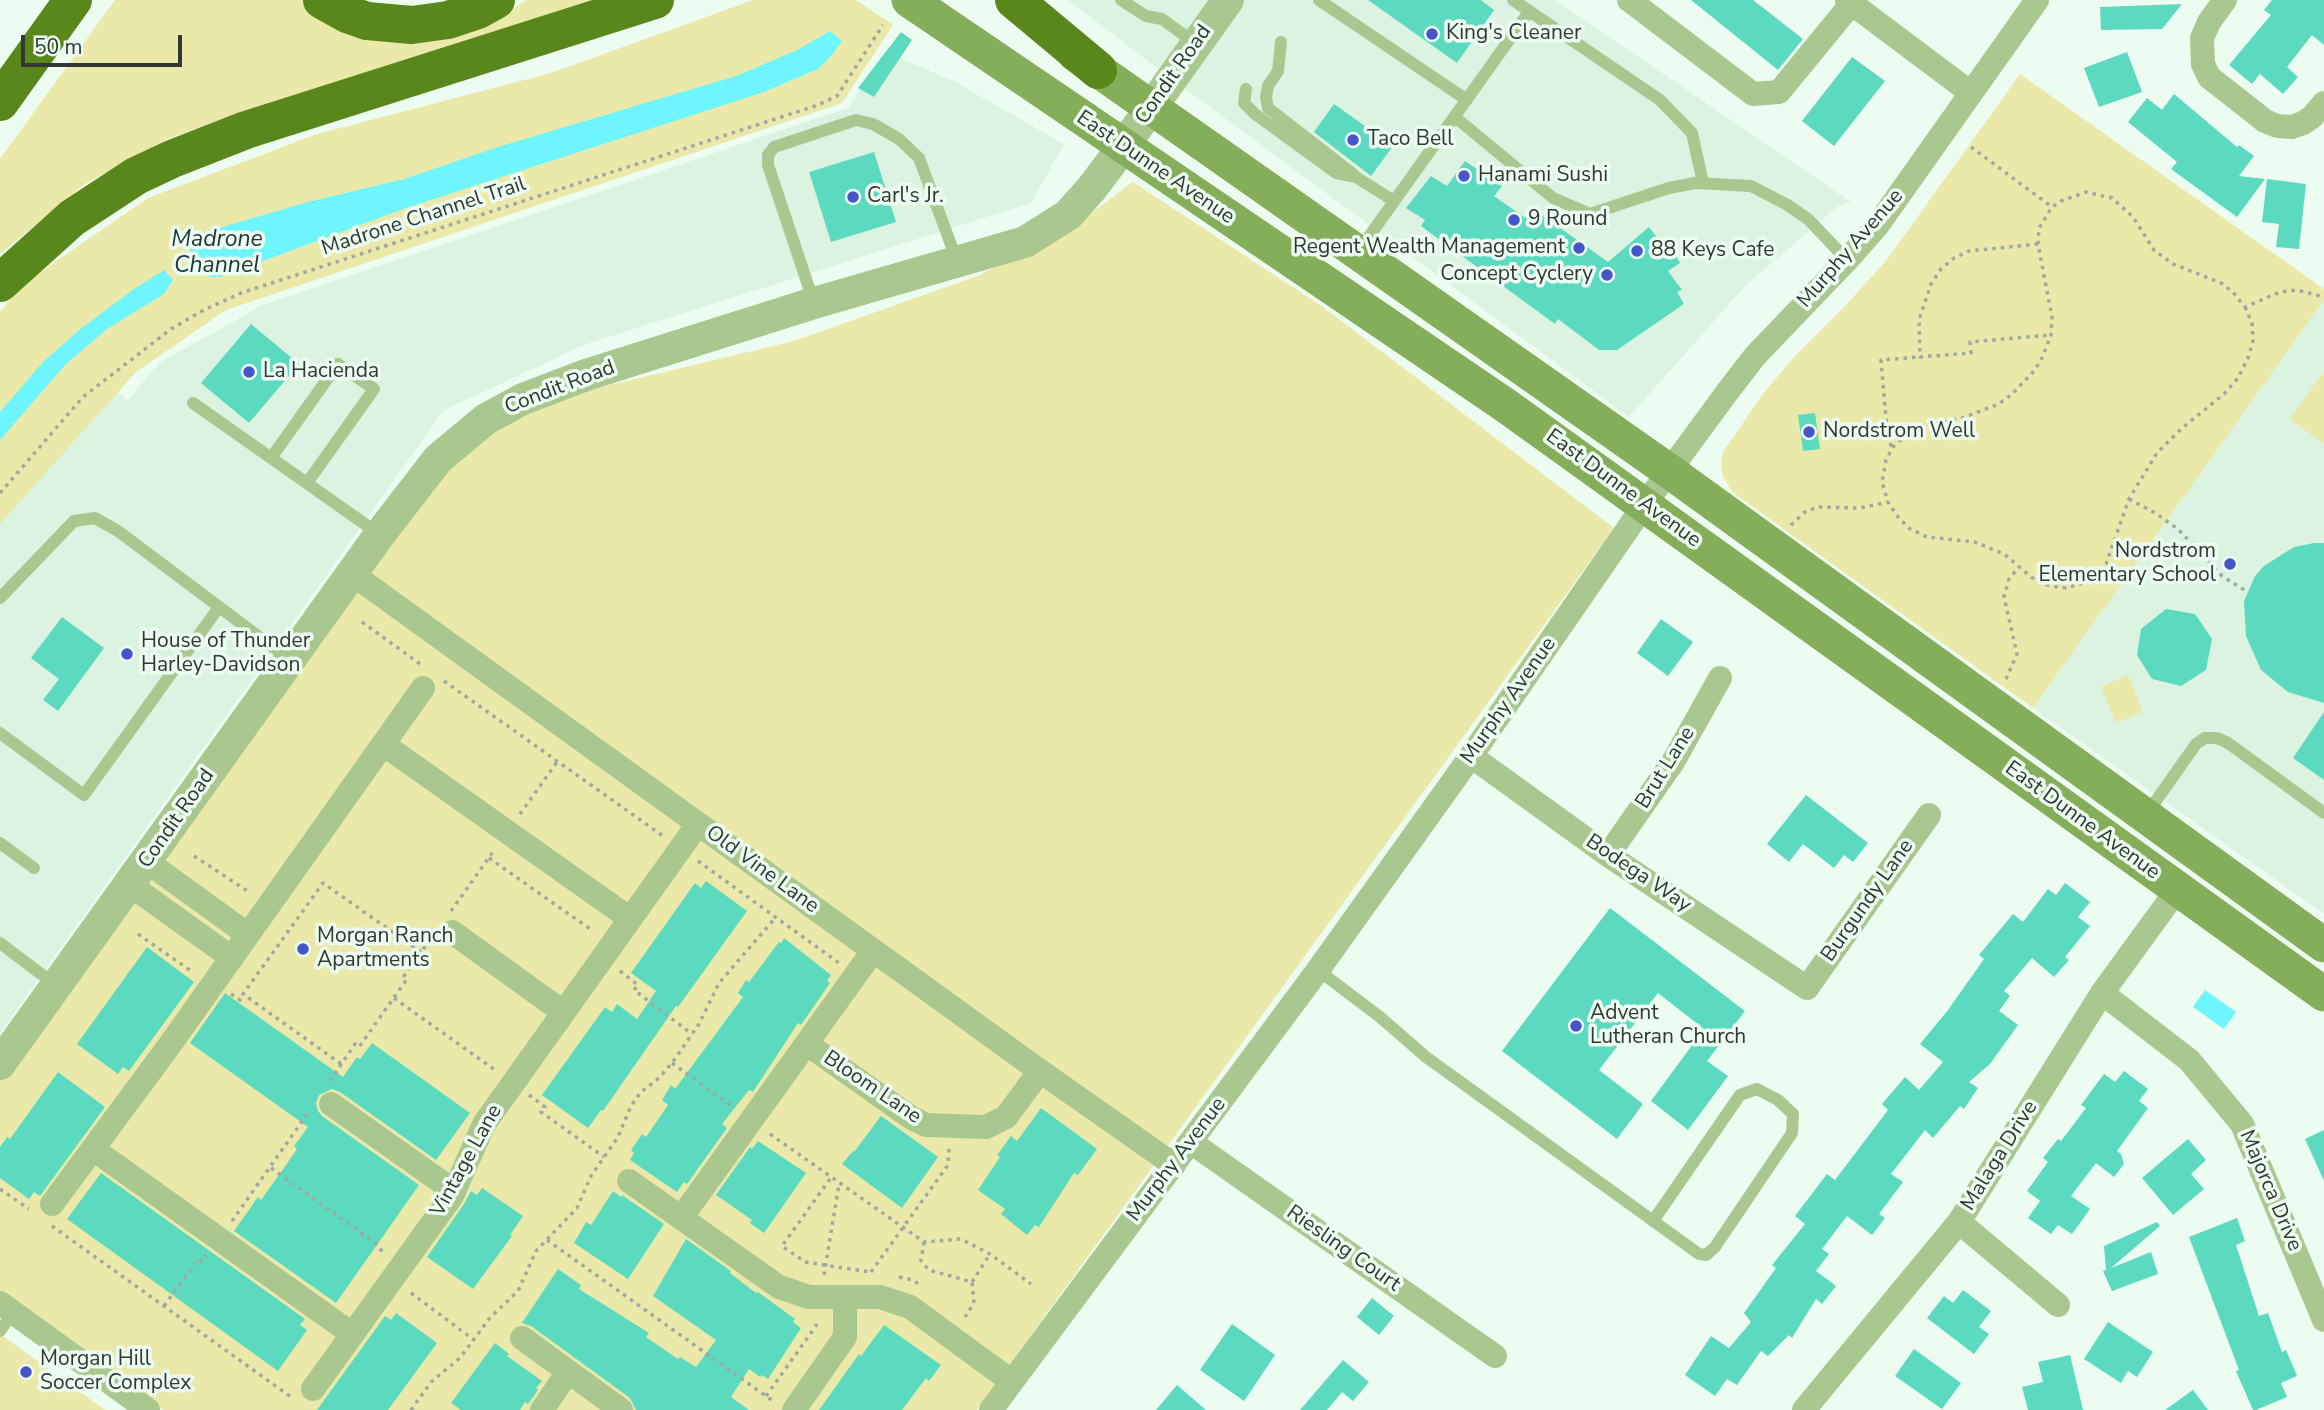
<!DOCTYPE html>
<style>
body{margin:0}
#map{position:relative;width:2324px;height:1410px;overflow:hidden;background:#ecfcf0;font-family:"Nunito Sans",sans-serif}
canvas{display:block}
.scale{position:absolute;left:21px;top:35px;width:161px;height:32px;box-sizing:border-box;border:4px solid #313733;border-top:0;padding-left:9px;font-size:21px;line-height:24px;white-space:nowrap;color:#313733;-webkit-text-stroke:5px #ecfcf0;paint-order:stroke}
</style>
<div id="map">
<canvas width="2324" height="1410"></canvas>
<div class="scale">50 m</div>
</div>
<script>
const c = document.querySelector('canvas').getContext('2d');
c.lineJoin = 'round';
function fill(path, color) { c.fillStyle = color; c.fill(path, 'evenodd'); }
const toPath = rows => new Path2D(rows.map(r => 'M' + r).join(''));
function stroke(path, color, width, dash) { c.strokeStyle = color; c.lineWidth = width; c.lineCap = dash ? 'butt' : 'round'; c.setLineDash(dash || []); c.stroke(path); }
function drawText(font, color, halo, rows, align = 'center') {
  c.font = font + ' "Nunito Sans",sans-serif'; c.lineWidth = 7; c.setLineDash([]); c.textBaseline = 'middle'; c.strokeStyle = halo; c.fillStyle = color; for (const [text, x, y, turn = 0] of rows) {
    c.save(); c.translate(x, y); c.rotate((+turn || 0) * Math.PI / 180); c.textAlign = isNaN(turn) ? turn : align; if (halo) c.strokeText(text, 0, 0); c.fillText(text, 0, 0); c.restore();
  }
}
fill(toPath([
 [1068,0,1555,0,1851,202,1837,207,1745,286,1629,417,1145,59],
 [885,51,955,82,1064,144,1031,203,586,344,444,410,0,1033,0,497,106,384,128,400,159,363,263,305,848,108],
 [2324,300,2324,914,2033,708]
]), '#dcf3e2');
fill(toPath([
 [115,0,302,0,311,9,493,22,526,0,595,0,244,112,165,140,85,184,0,254,0,159],
 [753,0,856,0,893,25,842,103,226,310,136,372,0,524,0,312,23,284,148,198,317,134,551,73],
 [2020,74,2324,289,2324,300,2033,708,1743,500,1731,490,1723,477,1721,463,1723,452,1762,395,1796,355,1844,307,1886,261],
 [1133,182,1323,307,1614,528,977,1410,163,1410,0,1291,0,1081,345,601,431,471,543,401,794,341,980,275,1082,220],
 [2324,371,2324,444,2290,419],
 [2128,675,2143,712,2116,723,2101,687],
 [0,1334,105,1410,0,1410]
]), '#ebe9aa');
fill(toPath([
 [830,31,842,41,832,55,818,69,764,92,406,208,220,277,211,277,201,273,191,253,189,247,192,239,205,232,308,202,404,179,501,146,736,76,797,50],
 [164,270,173,280,164,294,107,329,66,364,0,440,0,412,42,363,79,330,134,289],
 [2205,990,2236,1012,2224,1029,2193,1007]
]), '#6ff5ff');
fill(toPath([
 [1368,0,1481,0,1494,10,1457,63],
 [1691,0,1753,0,1803,39,1778,70],
 [2272,0,2324,0,2324,45,2312,35,2287,67,2298,77,2283,94,2260,74,2252,84,2229,65,2271,15,2264,10],
 [2182,4,2162,29,2101,30,2100,7],
 [901,32,912,40,874,97,858,88],
 [2127,52,2142,92,2099,107,2084,68],
 [1852,57,1885,81,1834,146,1802,121],
 [2174,94,2237,147,2239,145,2254,156,2239,176,2265,179,2237,217,2171,169,2177,162,2128,122,2147,98,2162,110],
 [1334,104,1393,146,1371,176,1314,132],
 [874,152,896,222,831,242,809,172],
 [1465,161,1502,186,1494,196,1525,218,1532,208,1608,262,1649,227,1661,243,1667,240,1680,263,1668,271,1682,290,1677,292,1684,304,1617,350,1599,350,1558,319,1555,324,1421,226,1425,220,1406,208,1431,176,1447,186],
 [2267,179,2306,184,2299,249,2276,247,2279,224,2262,222],
 [251,324,299,364,249,423,201,383],
 [1815,413,1820,449,1803,451,1798,415],
 [2314,543,2324,543,2324,703,2288,692,2261,670,2246,636,2244,601,2255,576,2264,566,2294,547],
 [2166,609,2195,614,2212,639,2206,670,2181,686,2152,679,2137,655,2141,629],
 [62,617,104,648,58,711,43,700,59,679,31,658],
 [1661,619,1693,642,1668,676,1637,653],
 [2324,712,2324,780,2293,758],
 [1806,795,1868,843,1853,862,1844,855,1834,868,1803,844,1789,862,1767,844],
 [706,881,747,911,678,1007,676,1006,603,1111,601,1110,588,1128,542,1095,605,1007,612,1012,617,1004,637,1019,656,991,631,973,695,883,701,888],
 [2065,883,2090,902,2078,917,2090,926,2065,957,2069,960,2054,977,2032,958,2004,991,2010,996,1999,1011,2018,1025,1990,1064,1969,1082,1978,1088,1964,1109,1960,1106,1933,1138,1925,1130,1891,1174,1903,1182,1879,1214,1885,1218,1872,1235,1847,1216,1822,1249,1829,1254,1816,1271,1836,1286,1822,1304,1816,1299,1792,1338,1789,1335,1768,1356,1761,1351,1737,1385,1727,1379,1715,1396,1685,1375,1711,1336,1729,1348,1751,1322,1744,1313,1776,1268,1772,1265,1805,1224,1795,1216,1827,1174,1835,1180,1888,1110,1882,1104,1905,1077,1919,1090,1943,1062,1920,1044,1948,1010,1984,959,1979,955,2013,914,2023,922,2048,889,2056,895],
 [1610,908,1745,1011,1707,1061,1728,1076,1688,1130,1651,1101,1704,1029,1658,993,1599,1070,1643,1104,1617,1139,1502,1051],
 [784,938,831,975,827,981,830,983,801,1025,798,1023,753,1092,749,1090,722,1124,727,1128,687,1184,684,1182,677,1192,630,1160,634,1153,631,1150,642,1134,646,1137,668,1105,662,1100,671,1085,675,1089,743,997,738,993,746,980,749,982,779,942,781,943],
 [147,947,194,982,129,1071,123,1067,118,1074,77,1044],
 [225,993,343,1077,357,1057,360,1059,372,1043,470,1113,436,1160,340,1092,332,1089,319,1095,316,1103,318,1111,322,1116,419,1185,336,1303,234,1231,258,1197,261,1200,286,1165,297,1149,294,1146,308,1127,190,1043],
 [2124,1071,2148,1089,2139,1101,2148,1108,2117,1151,2121,1154,2124,1164,2114,1177,2096,1163,2071,1196,2090,1209,2072,1234,2058,1225,2051,1234,2028,1218,2040,1201,2027,1191,2048,1162,2043,1158,2058,1139,2061,1141,2086,1108,2081,1105,2104,1074,2115,1082],
 [58,1072,105,1107,40,1196,34,1192,29,1199,0,1178,0,1147,7,1137,10,1139],
 [1041,1108,1097,1149,1078,1175,1074,1173,1039,1227,1035,1225,1027,1235,1001,1214,1005,1209,978,1190,1000,1157,997,1155,1011,1136,1017,1141],
 [881,1116,938,1157,902,1208,842,1164,853,1151,854,1152],
 [2324,1130,2324,1181,2305,1139],
 [2188,1139,2206,1160,2191,1174,2204,1189,2173,1215,2142,1178],
 [758,1141,806,1173,764,1233,750,1223,752,1220,716,1195,750,1147,752,1149],
 [101,1173,305,1319,300,1325,307,1330,278,1371,67,1219],
 [482,1188,523,1216,510,1235,512,1236,473,1289,427,1257,464,1204,471,1191,477,1195],
 [613,1191,621,1197,622,1195,664,1224,628,1279,574,1243,586,1222,591,1225],
 [2237,1218,2245,1241,2236,1245,2259,1316,2268,1313,2282,1352,2286,1350,2297,1376,2281,1383,2287,1397,2256,1410,2253,1410,2236,1371,2239,1370,2189,1237],
 [2157,1222,2160,1226,2111,1268,2151,1252,2158,1274,2112,1291,2103,1271,2106,1270,2104,1246],
 [686,1239,731,1271,730,1273,756,1293,758,1292,795,1319,793,1322,801,1328,768,1379,762,1375,760,1377,749,1369,731,1397,749,1410,636,1410,630,1398,531,1326,522,1323,558,1269,581,1285,579,1289,649,1333,646,1337,678,1359,680,1357,696,1367,716,1340,653,1296],
 [1963,1290,1991,1311,1979,1327,1989,1334,1974,1354,1927,1318,1944,1296,1953,1303],
 [1372,1298,1394,1316,1379,1335,1357,1317],
 [396,1313,437,1343,388,1410,317,1410,385,1316,391,1320],
 [2108,1322,2153,1352,2137,1377,2128,1371,2121,1383,2084,1359],
 [1232,1324,1275,1355,1244,1401,1200,1370],
 [884,1325,941,1365,929,1381,926,1378,902,1410,819,1410,859,1354,861,1356],
 [495,1343,509,1354,507,1356,542,1381,536,1388,538,1390,528,1404,525,1402,520,1410,461,1410,451,1403],
 [1914,1349,1961,1383,1942,1409,1895,1376],
 [2070,1355,2083,1410,2028,1410,2022,1387,2043,1382,2038,1362],
 [1343,1360,1369,1382,1353,1401,1342,1392,1327,1410,1300,1410],
 [1177,1385,1206,1410,1156,1410],
 [2193,1390,2208,1410,2165,1410]
]), '#5cdac0');
stroke(toPath([
 [1971,147,2052,207],
 [2038,244,1969,251,1954,258,1941,269,1931,284,1919,320,1920,357,1971,353,1970,342,2051,335],
 [2245,307,2252,323,2253,341,2248,358,2238,378,2224,394,2181,429,2157,453,2129,499,2106,564,2097,575,2084,583,2066,588,2050,586,2035,580,2004,554,1975,542,1927,537,1910,529,1898,517,1888,502,1882,482,1886,460,1893,447,1907,434,1921,427,1962,418,1999,404,2012,394,2035,370,2043,356,2051,335,2052,317,2038,244,2039,228,2052,207,2061,201,2086,192,2112,198,2133,217,2154,250,2173,264,2221,283,2232,291,2245,307,2280,292,2297,290,2320,296],
 [1892,446,1888,442,1881,360,1920,357],
 [0,493,83,397,171,329,204,310,241,293,815,106,837,96,883,25],
 [2129,499,2157,514,2179,530,2222,576,2246,591],
 [1791,525,1806,511,1819,507,1860,508,1888,502],
 [362,622,423,666],
 [2006,679,2017,654,2004,597,2009,579,2019,567],
 [444,681,663,836],
 [520,814,557,762],
 [194,856,249,892],
 [489,858,593,931],
 [698,861,839,963],
 [451,911,495,849],
 [138,934,194,973],
 [620,971,638,985,634,990,692,1034],
 [231,994,240,1000,243,995],
 [394,998,495,1070],
 [672,1063,733,1107],
 [341,1064,243,994,323,883,421,952],
 [330,1081,355,1044,359,1047,407,979,404,976,430,940],
 [529,1095,545,1107,541,1112,604,1157],
 [770,1134,924,1242,961,1239,990,1254,1031,1284],
 [271,1168,378,1245,383,1253],
 [830,1179,782,1246,805,1262,870,1272],
 [0,1189,29,1209],
 [232,1221,310,1110],
 [52,1226,291,1397],
 [547,1240,773,1401],
 [924,1242,921,1261,929,1270,972,1282,974,1303,965,1317],
 [871,1272,948,1165,949,1148],
 [824,1275,839,1184],
 [899,1277,913,1280,920,1285],
 [972,1282,990,1254],
 [411,1293,474,1340],
 [164,1306,198,1259,202,1261,206,1255],
 [766,1396,816,1326,817,1321],
 [411,1410,431,1382,460,1358,489,1319,518,1291,536,1251,577,1208,591,1176,618,1137,631,1106,641,1092,659,1078,672,1063,699,1024,719,983,776,917]
]), '#9da9a1', 3.5, [3.5, 5]);
stroke(toPath([
 [1121,0,1146,16,1162,19,1195,43],
 [1319,0,1467,100],
 [1513,0,1660,100,1692,133,1703,183],
 [1281,42,1278,71,1268,86,1266,97,1268,108,1353,174],
 [1246,89,1244,103,1255,114,1336,173,1356,177,1394,201],
 [1455,117,1553,198,1590,214,1669,188,1695,183,1751,186,1786,204,1808,219,1847,260],
 [1358,252,1529,12],
 [814,303,768,165,768,155,774,147,856,120,873,124,899,139,919,158,957,261],
 [193,403,379,534],
 [271,458,338,364,374,389,307,483],
 [0,598,74,521,95,518,118,531,290,660],
 [0,733,84,795,219,607],
 [2146,815,2196,744,2205,738,2217,738,2228,743,2324,813],
 [0,843,34,868],
 [0,943,57,986],
 [1318,970,1380,1017,1426,1057,1699,1254,1706,1255,1715,1247,1792,1133,1793,1114,1778,1100,1757,1089,1740,1095,1653,1221],
 [0,1331,13,1313]
]), '#abc790', 12);
stroke(toPath([
 [1629,0,1753,94,1779,92,1852,3],
 [1847,0,1971,93],
 [2225,0,2209,22,2202,38,2203,64,2209,77,2265,121,2277,126,2292,127,2303,123,2312,117,2324,103],
 [351,573,1040,1071,1174,1165],
 [383,744,629,918],
 [1471,756,1608,855,1807,988,1929,815],
 [1608,855,1673,762,1720,678],
 [146,861,247,934],
 [130,885,232,958],
 [452,932,563,1012],
 [2102,993,2189,1060,2242,1124,2324,1320],
 [807,1044,910,1117,926,1125,986,1127,1006,1117,1040,1071],
 [331,1104,454,1191],
 [1192,1143,1495,1356],
 [93,1149,352,1334],
 [629,1181,779,1287,809,1297,880,1297,910,1307,1011,1381],
 [52,1204,169,1046,423,688],
 [681,1218,873,951],
 [1959,1222,2058,1305],
 [0,1303,148,1410],
 [522,1338,621,1410],
 [313,1389,452,1196,484,1124,698,824],
 [542,1410,568,1372],
 [794,1410,845,1337,845,1299],
 [991,1410,1318,970,1471,756,1645,504,1728,391,1755,356,1847,260,1877,226,2037,0],
 [1804,1410,1959,1222,2102,993,2177,890]
]), '#abc790', 24);
stroke(toPath([
 [0,1064,380,534,438,459,486,419,523,399,586,375,814,303,1025,242,1068,215,1092,188,1123,147,1228,0]
]), '#abc790', 32);
stroke(toPath([
 [909,0,1505,405,2324,994],
 [1075,54,1669,471,2324,945]
]), '#85ae5a', 35);
stroke(toPath([
 [322,0,347,14,367,21,412,25,448,20,478,10,496,0],
 [1014,0,1098,70],
 [0,102,73,0],
 [0,283,72,218,136,176,172,159,246,130,655,0]
]), '#5a871b', 38);
for (const [x, y, r, color] of [
 [1432,34,7,"#4755ca"],
 [1353,140,7,"#4755ca"],
 [1464,176,7,"#4755ca"],
 [853,197,7,"#4755ca"],
 [1514,220,7,"#4755ca"],
 [1579,248,7,"#4755ca"],
 [1637,251,7,"#4755ca"],
 [1607,275,7,"#4755ca"],
 [249,372,7,"#4755ca"],
 [1809,432,7,"#4755ca"],
 [2230,564,7,"#4755ca"],
 [127,654,7,"#4755ca"],
 [303,949,7,"#4755ca"],
 [1576,1026,7,"#4755ca"],
 [26,1372,7,"#4755ca"]
]) { const dot = new Path2D(); dot.arc(x, y, r, 0, 2 * Math.PI); c.fillStyle = color; c.fill(dot); stroke(dot, '#ecfcf0', 2.5); }
drawText('21px', '#313733', '#ecfcf0', [
 ["King's Cleaner",1446,34],
 ["Taco Bell",1367,140],
 ["Hanami Sushi",1478,176],
 ["Carl's Jr.",867,197],
 ["9 Round",1528,220],
 ["Regent Wealth Management",1565,248,"right"],
 ["88 Keys Cafe",1651,251],
 ["Concept Cyclery",1593,275,"right"],
 ["La Hacienda",263,372],
 ["Nordstrom Well",1823,432],
 ["Nordstrom",2216,552,"right"],
 ["Elementary School",2216,576,"right"],
 ["House of Thunder",141,642],
 ["Harley-Davidson",141,666],
 ["Morgan Ranch",317,937],
 ["Apartments",317,961],
 ["Advent",1590,1014],
 ["Lutheran Church",1590,1038],
 ["Morgan Hill",40,1360],
 ["Soccer Complex",40,1384]
], 'left');
drawText('21px', '#313733', '#ecfcf0', [
 ["Condit Road",1174,75,-55],
 ["East Dunne Avenue",1155,168,34],
 ["Madrone Channel Trail",424,217,-18],
 ["Murphy Avenue",1851,249,-49],
 ["Condit Road",560,388,-21],
 ["East Dunne Avenue",1623,489,36],
 ["Murphy Avenue",1509,701,-55],
 ["Brut Lane",1666,768,-58],
 ["Condit Road",177,819,-55],
 ["East Dunne Avenue",2082,821,36],
 ["Old Vine Lane",762,870,36],
 ["Bodega Way",1638,874,34],
 ["Burgundy Lane",1868,901,-55],
 ["Bloom Lane",872,1088,34],
 ["Malaga Drive",2000,1156,-58],
 ["Murphy Avenue",1177,1160,-53],
 ["Vintage Lane",467,1161,-61],
 ["Majorca Drive",2270,1191,67],
 ["Riesling Court",1343,1249,35]
]);
drawText('italic 23px', '#203739', '#ecfcf0', [
 ["Madrone",217,240],
 ["Channel",217,266]
]);
</script>
